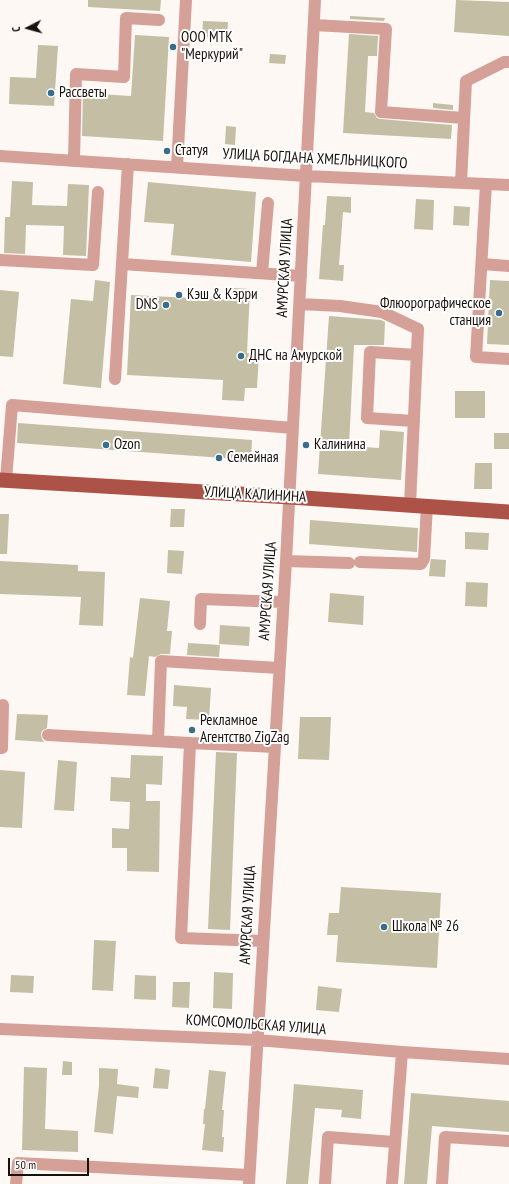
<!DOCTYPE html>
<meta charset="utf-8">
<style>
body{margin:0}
#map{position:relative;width:509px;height:1184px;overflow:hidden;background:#fdf8f4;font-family:"PT Sans Narrow",sans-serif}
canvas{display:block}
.north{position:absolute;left:8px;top:8px;width:40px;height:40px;-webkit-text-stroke:3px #fff;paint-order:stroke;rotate:264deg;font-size:11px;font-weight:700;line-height:16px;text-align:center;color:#18110a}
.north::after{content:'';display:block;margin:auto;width:14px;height:18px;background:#18110a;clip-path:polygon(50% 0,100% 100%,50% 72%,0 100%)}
.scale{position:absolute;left:8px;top:1158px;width:81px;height:18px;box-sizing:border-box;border:2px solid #18110a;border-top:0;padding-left:5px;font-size:12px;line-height:14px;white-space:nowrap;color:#18110a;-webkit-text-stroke:3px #fff;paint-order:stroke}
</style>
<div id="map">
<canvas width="509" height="1184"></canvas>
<div class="north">С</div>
<div class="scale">50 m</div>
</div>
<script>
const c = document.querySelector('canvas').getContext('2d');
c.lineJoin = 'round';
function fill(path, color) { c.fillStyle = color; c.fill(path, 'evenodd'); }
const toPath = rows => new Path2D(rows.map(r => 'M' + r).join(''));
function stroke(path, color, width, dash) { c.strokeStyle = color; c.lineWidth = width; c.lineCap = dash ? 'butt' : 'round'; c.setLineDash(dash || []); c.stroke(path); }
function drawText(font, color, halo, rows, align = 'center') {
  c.font = font + ' "PT Sans Narrow",sans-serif'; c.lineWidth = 4; c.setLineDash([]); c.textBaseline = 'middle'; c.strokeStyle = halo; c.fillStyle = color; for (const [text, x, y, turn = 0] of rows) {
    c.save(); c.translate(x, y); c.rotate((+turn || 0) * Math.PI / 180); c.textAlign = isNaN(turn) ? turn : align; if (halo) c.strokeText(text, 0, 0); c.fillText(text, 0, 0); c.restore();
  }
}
fill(toPath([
 [88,0,161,0,160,11,88,7],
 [456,0,509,2,509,36,454,32],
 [350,16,385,18,384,21,350,19],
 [203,21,228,22,227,39,202,37],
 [349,34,378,36,377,56,368,56,365,112,374,113,377,118,380,119,452,125,451,139,343,133],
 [135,35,169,37,163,141,82,136,83,93,131,96],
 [38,45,58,46,54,106,9,104,10,77,36,78],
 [270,54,286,55,285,64,269,63],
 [433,103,453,105,453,110,433,108],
 [226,126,236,127,235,145,225,144],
 [12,181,33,182,32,205,67,206,68,184,89,185,86,256,63,255,64,226,26,225,25,254,4,253,5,217,10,217],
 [148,182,256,192,251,262,171,255,174,224,144,222],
 [327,196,351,197,351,213,343,212,339,265,344,265,343,281,319,279,323,225,325,225],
 [416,199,434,200,433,230,414,229],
 [454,206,470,207,469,226,453,225],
 [95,280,110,282,101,388,63,384,71,299,93,301],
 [490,280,509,281,509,345,487,344],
 [232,288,250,289,247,353,259,354,257,388,245,388,244,401,222,400,223,380,127,375,131,295,231,300],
 [0,290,19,292,13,357,0,356],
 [329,316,381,320,385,322,384,345,354,345,349,446,379,448,380,430,404,432,401,480,318,474],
 [455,391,485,391,485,418,455,418],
 [18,423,252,440,251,460,17,443],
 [494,433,509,433,509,449,494,449],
 [475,463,492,463,492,489,474,489],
 [171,509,185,509,184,527,170,527],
 [0,514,9,514,7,554,0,554],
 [310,520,418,528,417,552,309,544],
 [465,532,489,533,488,550,465,549],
 [168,550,184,551,182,574,167,573],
 [431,559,446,560,445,577,429,576,430,564],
 [0,561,78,565,78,571,105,572,103,626,79,625,81,597,0,594],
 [466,582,488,583,487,607,465,606],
 [330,593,364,596,363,625,328,622],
 [140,598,170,601,167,631,172,631,170,654,161,654,155,657,149,656,145,696,127,695,130,657,133,658],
 [220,625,250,627,249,646,219,644],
 [188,643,220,645,219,657,187,655],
 [174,685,211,688,209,720,186,719,187,707,173,706],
 [17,714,48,715,47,728,42,731,41,734,42,739,44,742,15,740],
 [300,717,331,717,329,760,298,759],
 [216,752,237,753,230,930,208,929],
 [131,755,163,756,162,785,146,784,146,801,160,801,159,872,127,871,127,848,112,848,112,828,129,829,130,802,110,801,111,777,130,778],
 [58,760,77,762,74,811,54,810],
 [0,770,25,772,22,828,0,827],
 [341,887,441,893,437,968,336,962,338,935,327,935,329,913,339,913],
 [94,940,116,941,113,991,92,990],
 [214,972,233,973,232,1009,213,1008],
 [11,975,34,976,33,993,10,992],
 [135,975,156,976,156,1000,134,999],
 [173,982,190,982,189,1008,172,1007],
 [318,986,342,989,339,1012,316,1010],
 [63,1061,72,1062,72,1075,62,1075],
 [24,1067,47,1068,45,1129,78,1131,78,1152,22,1150],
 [99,1068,118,1069,117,1084,139,1087,138,1098,117,1096,113,1134,94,1132,99,1085],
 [155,1068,170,1070,168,1089,153,1088],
 [209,1070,226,1072,222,1110,224,1110,222,1137,224,1137,223,1152,202,1150,205,1124,203,1124,204,1109,205,1109],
 [294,1084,363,1090,361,1119,341,1117,342,1110,315,1108,308,1184,286,1184],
 [411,1093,509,1101,509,1132,432,1126,427,1184,404,1184]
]), '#c3bea4');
stroke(toPath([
 [314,25,386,29,381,112,464,118],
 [0,156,306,176,509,185],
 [74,160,76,74,124,77,126,18,159,20],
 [177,167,186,0],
 [461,183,466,81,504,62,509,62],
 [486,184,476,357,509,359],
 [0,260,93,265,98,192],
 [122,264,301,276],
 [482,264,509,266],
 [262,273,268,203],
 [300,304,340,306,382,312,418,329,410,505],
 [115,379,128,164],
 [414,421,367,418,370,352,417,355],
 [6,480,12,405,293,428],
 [286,561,349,563],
 [360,562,421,564,424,559,427,506],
 [200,624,201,599,283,602],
 [48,735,190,743],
 [158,741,161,661,279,668],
 [0,748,2,748,3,705],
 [263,941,181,938,190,743,275,747],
 [0,1029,257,1040,402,1052,509,1059],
 [16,1184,18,1163,249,1175],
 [249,1184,286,561,315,0],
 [325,1184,328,1137,394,1142],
 [392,1184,402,1052],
 [442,1184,445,1137,509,1141]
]), '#d5a097', 12);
stroke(toPath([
 [0,480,290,497,509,512]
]), '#ad5246', 15);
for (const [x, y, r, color] of [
 [173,47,4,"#396e8a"],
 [51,93,4,"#396e8a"],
 [167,151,4,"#396e8a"],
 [179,295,4,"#396e8a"],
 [166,305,4,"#396e8a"],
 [499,313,4,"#396e8a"],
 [241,356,4,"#396e8a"],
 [106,445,4,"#396e8a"],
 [306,445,4,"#396e8a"],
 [219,458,4,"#396e8a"],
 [192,730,4,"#396e8a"],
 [384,927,4,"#396e8a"]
]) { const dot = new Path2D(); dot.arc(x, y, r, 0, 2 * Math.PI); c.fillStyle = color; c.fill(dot); stroke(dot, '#fff', 1.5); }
drawText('15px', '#18110a', '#fff', [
 ["ООО МТК",181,38],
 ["\"Меркурий\"",181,55],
 ["Рассветы",59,93],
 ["Статуя",175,151],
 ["Кэш & Кэрри",187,295],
 ["Флюорографическое",491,304,"right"],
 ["станция",491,321,"right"],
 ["DNS",158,305,"right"],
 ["ДНС на Амурской",249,356],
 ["Ozon",114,445],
 ["Калинина",314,445],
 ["Семейная",227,458],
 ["Рекламное",200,721],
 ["Агентство ZigZag",200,738],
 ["Школа № 26",392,927]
], 'left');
drawText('15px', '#18110a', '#fff', [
 ["УЛИЦА БОГДАНА ХМЕЛЬНИЦКОГО",315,159,3],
 ["АМУРСКАЯ УЛИЦА",285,268,-87],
 ["УЛИЦА КАЛИНИНА",255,495,3],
 ["АМУРСКАЯ УЛИЦА",268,591,-86],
 ["АМУРСКАЯ УЛИЦА",248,915,-87],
 ["КОМСОМОЛЬСКАЯ УЛИЦА",256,1025,4]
]);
</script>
